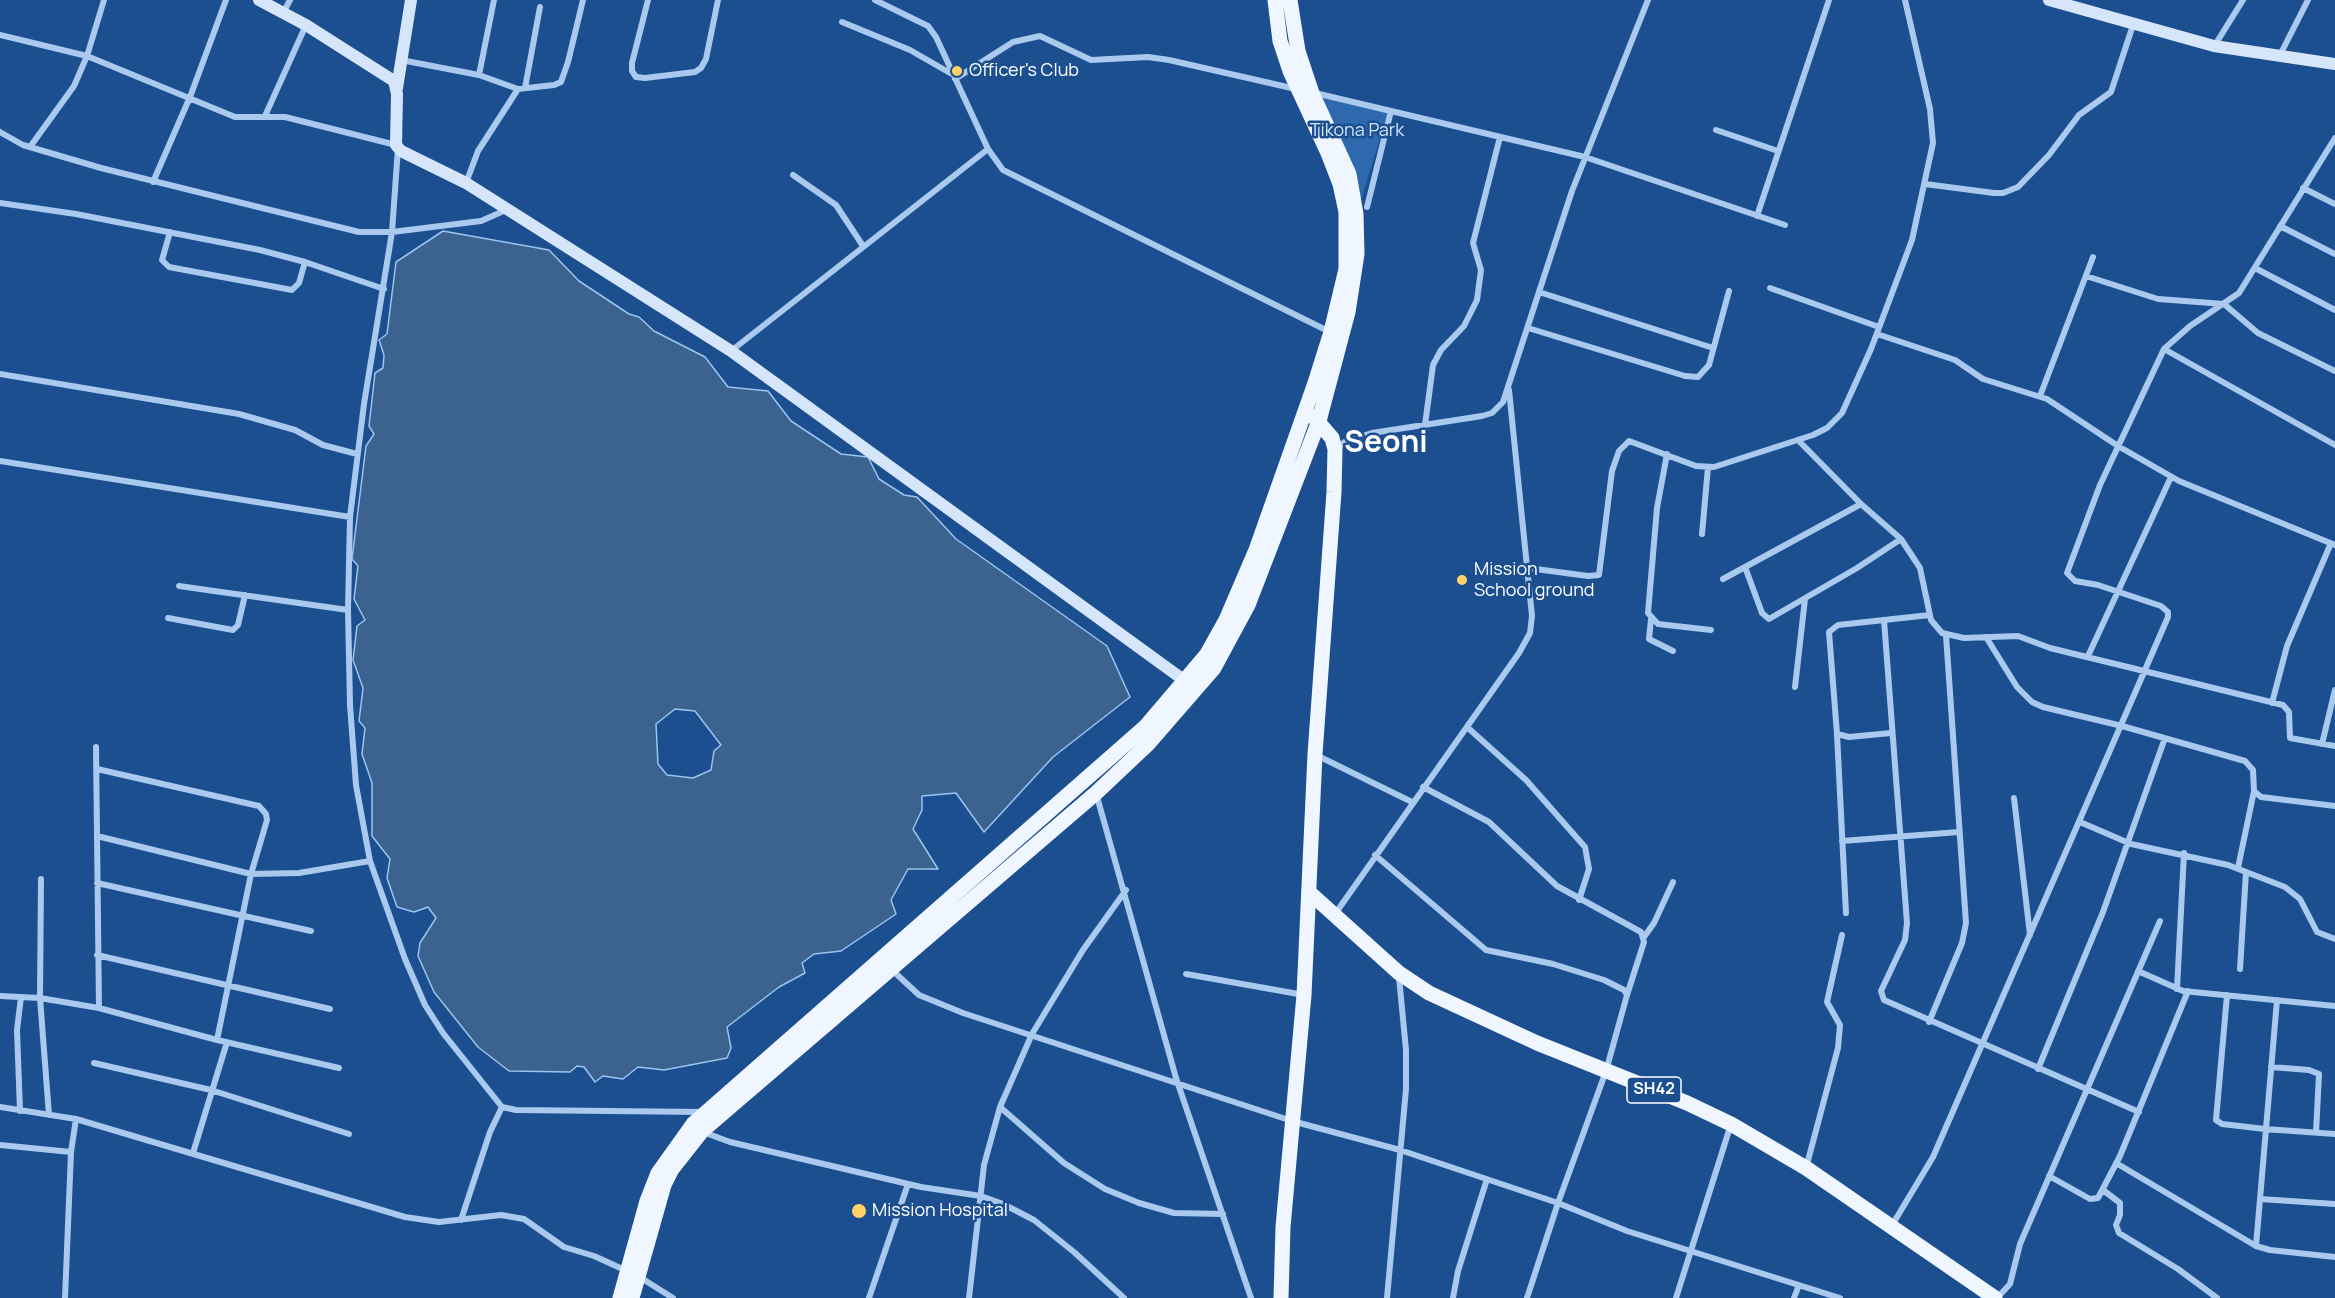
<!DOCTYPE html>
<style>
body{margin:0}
canvas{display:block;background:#1b4f8f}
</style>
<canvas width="2335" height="1298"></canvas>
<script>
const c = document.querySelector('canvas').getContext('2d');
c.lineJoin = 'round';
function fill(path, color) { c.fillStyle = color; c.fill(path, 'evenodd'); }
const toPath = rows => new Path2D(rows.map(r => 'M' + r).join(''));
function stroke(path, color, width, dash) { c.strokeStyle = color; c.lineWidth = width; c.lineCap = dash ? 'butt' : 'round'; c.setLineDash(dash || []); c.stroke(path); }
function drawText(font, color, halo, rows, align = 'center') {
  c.font = font + ' Manrope,sans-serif'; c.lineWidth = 5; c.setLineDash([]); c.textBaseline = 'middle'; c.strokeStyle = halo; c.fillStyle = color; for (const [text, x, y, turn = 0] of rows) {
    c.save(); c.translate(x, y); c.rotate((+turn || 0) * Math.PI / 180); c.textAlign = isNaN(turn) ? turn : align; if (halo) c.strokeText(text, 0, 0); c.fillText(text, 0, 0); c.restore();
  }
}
fill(toPath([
 [1317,97,1388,113,1360,203]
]), '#2e69ad');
const water = toPath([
 [443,231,549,250,579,281,629,314,639,317,654,331,705,357,728,387,768,391,791,421,841,454,868,457,879,479,904,495,917,497,956,539,1107,646,1130,697,1053,757,984,832,956,793,922,796,922,810,913,829,938,869,908,869,891,900,896,914,841,951,814,954,802,963,805,973,779,987,727,1027,731,1048,727,1058,664,1070,638,1067,623,1079,603,1076,595,1082,584,1067,577,1066,570,1072,509,1071,478,1047,434,992,418,956,420,943,436,918,428,907,414,912,397,907,387,878,390,859,372,836,372,783,362,754,365,728,359,721,363,688,353,660,357,626,365,620,354,599,358,566,352,559,366,446,374,434,369,426,375,373,383,368,384,355,379,340,387,334,396,262,443,231],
 [675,709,695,711,721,745,714,751,711,770,693,778,667,775,658,764,656,724,675,709]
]);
fill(water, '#3c6290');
stroke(water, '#9cc4f0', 1.5);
stroke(toPath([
 [648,0,632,63,632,71,636,77,645,78,695,72,701,68,706,59,718,0],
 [875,0,928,26,936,37,988,149,1003,170,1330,332],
 [283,13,290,0],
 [842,22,910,50,950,73],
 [0,35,87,56,235,117,285,117,396,145],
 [2215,45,2243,0],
 [2280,55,2308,0],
 [401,60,479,75,518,89],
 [479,75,494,0],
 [955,79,1013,42,1040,36,1091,60,1148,57,1169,60,1296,89],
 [525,88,540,7],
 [1315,93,1585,157,1785,225],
 [265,116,306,25],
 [1716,130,1778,151],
 [0,132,23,145,101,168,359,232,392,232,481,221,506,210],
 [30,147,74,86,87,56,104,0],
 [398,148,392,232,364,404,350,517,348,610,350,705,356,785,370,861,405,959,425,1005,443,1033,502,1107,516,1110,703,1112],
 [793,175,836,205,863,246],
 [153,182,190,97,226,0],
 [466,183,478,151,518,89,554,85,561,82,568,62,583,0],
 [1925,184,1994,193,2003,193,2018,187,2049,155,2079,115,2111,92,2133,25],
 [2303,188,2335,204],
 [0,203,76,214,260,250,305,262,384,289],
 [1367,207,1391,111],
 [1757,216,1829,0],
 [2280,226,2335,254],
 [170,232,162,260,169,267,292,290,299,283,305,262],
 [2255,268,2335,310],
 [2086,276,2158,299,2224,304,2258,333,2335,371],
 [1770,288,1879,327],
 [1539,292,1713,348],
 [1528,328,1685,376,1698,377,1709,365,1729,291],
 [1877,334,1955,360,1983,379,2047,399,2118,446,2179,481,2335,545],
 [2164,349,2335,445],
 [731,351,988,149],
 [0,374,239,414,295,430,323,445,357,454],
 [2040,396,2093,257],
 [1425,425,1433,365,1441,350,1464,326,1477,300,1481,270,1473,243,1500,137],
 [1798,440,1861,504,1901,539,1920,568,1931,620,1942,633,1964,638,2018,636,2050,648,2283,705,2289,712,2290,738,2335,746],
 [1336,449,1346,441,1372,433,1482,416,1492,413,1503,402,1572,191,1648,0],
 [1667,454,1657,508,1648,613,1658,624,1711,630],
 [0,461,350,517],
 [1702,534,1708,467],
 [1745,567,1762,613,1769,619,1857,568,1901,539],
 [1528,568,1588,576,1599,575,1612,471,1619,451,1629,441,1696,466,1714,467,1813,435,1827,428,1842,413,1871,349,1912,240,1933,143,1930,109,1905,0],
 [1723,579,1861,504],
 [179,586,348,610],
 [168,618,233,630,238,625,245,595],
 [1651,619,1649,639,1673,651],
 [1884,620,1907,923,1905,940,1881,991,1884,1000,2139,1112],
 [1986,637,2017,687,2032,702,2043,707,2122,726,2245,761,2253,770,2254,791,2261,797,2335,806],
 [2088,656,2171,477],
 [1795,687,1805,599],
 [2272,703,2287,646,2331,543],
 [1467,727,1526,780,1585,847,1589,869,1579,900],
 [1891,733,1849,737,1837,734,1829,632,1838,625,1930,615],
 [1837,734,1846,913],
 [2322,744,2335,690],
 [96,747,99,1008],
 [1316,755,1412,802],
 [97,769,259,806,266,814,267,820,251,874,217,1040],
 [1423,787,1489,822,1557,886,1641,932,1644,942,1627,995],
 [1096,793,1176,1078,1251,1298],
 [2014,798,2030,935],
 [2080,822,2131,844,2228,865,2285,887,2300,899,2317,932,2335,939],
 [97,836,251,874,299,873,370,861],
 [1842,841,1959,832],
 [1375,855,1486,950,1553,964,1604,980,1624,990,1627,995,1606,1071,1558,1203,1527,1298],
 [2238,868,2254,791],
 [41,879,40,998,49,1115],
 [97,883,311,931],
 [1335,914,1519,653,1530,633,1532,616,1509,390],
 [1644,937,1654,923,1673,882],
 [97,955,330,1009],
 [2240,969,2246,872],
 [892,970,919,995,963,1013,1292,1121,1400,1150,1558,1203,1627,1231,1840,1298],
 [2138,971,2183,991,2335,1006],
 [1186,974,1304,995],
 [2177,989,2184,853],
 [2227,995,2216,1120,2222,1124,2265,1129,2335,1134],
 [0,996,40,998,99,1008,217,1040,339,1068],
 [1929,1022,1962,943,1966,923,1946,635],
 [94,1063,211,1090,349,1134],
 [2271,1067,2309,1070,2319,1074,2316,1133],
 [2038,1069,2103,912,2165,738],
 [0,1107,76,1119,405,1217,439,1222,501,1215,524,1219,564,1247,594,1256,627,1271],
 [1000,1107,1064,1163,1105,1189,1139,1203,1174,1213,1223,1214],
 [20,1111,17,1030,21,997],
 [703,1132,730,1142,781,1154,921,1187,981,1196,1003,1204,1034,1220,1074,1252,1124,1298],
 [0,1145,71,1152],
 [193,1153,227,1042],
 [2116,1163,2256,1246,2270,1250,2335,1257],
 [1806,1168,1838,1048,1840,1025,1827,1002,1842,935],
 [2049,1176,2090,1199,2098,1198,2120,1156,2188,991],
 [2103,1190,2120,1203,2120,1215,2116,1225,2119,1233,2178,1269,2217,1298],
 [2260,1199,2335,1204],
 [461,1220,490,1132,502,1107],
 [1891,1227,1933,1157,2168,617,2168,612,2161,606,2098,585,2075,581,2067,573,2100,485,2164,349,2190,326,2239,293,2335,138],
 [2256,1246,2277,1000],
 [638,1276,673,1298],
 [65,1298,71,1152,76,1119],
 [869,1298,908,1184],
 [969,1298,984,1165,1000,1107,1032,1034,1083,950,1126,890],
 [1387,1298,1406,1089,1406,1050,1399,977],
 [1453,1298,1458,1271,1487,1179],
 [1676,1298,1731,1124],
 [1794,1298,1799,1285],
 [1997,1298,2010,1284,2020,1244,2160,921]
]), '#a9c9ee', 6);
stroke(toPath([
 [259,0,306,25,394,81,397,94,396,145,401,151,466,183,731,351,1192,686],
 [2049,0,2214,46,2335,64],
 [397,88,411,0]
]), '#d6e6fa', 12);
stroke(toPath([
 [1310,893,1399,973,1429,993,1537,1043,1687,1103,1731,1124,1806,1168,1995,1298],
 [620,1298,647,1201,658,1173,693,1124,1145,727,1207,654,1226,620,1256,550,1315,383,1331,332,1346,269,1346,212,1340,184,1328,153,1290,71,1280,41,1275,0],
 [632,1298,664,1185,672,1169,702,1131,1096,793,1148,744,1214,668,1248,605,1319,421,1348,312,1357,254,1356,214,1349,174,1312,93,1298,51,1290,0],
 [1281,1298,1283,1227,1304,995,1315,754,1334,492,1335,449,1332,438,1313,416]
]), '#f0f6ff', 15);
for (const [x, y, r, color] of [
 [957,71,6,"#ffd166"],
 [1462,580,6,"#ffd166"],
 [859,1211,8,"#ffd166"]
]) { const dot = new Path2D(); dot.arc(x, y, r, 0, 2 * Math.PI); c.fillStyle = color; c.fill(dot); stroke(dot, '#1b4f8f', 2); }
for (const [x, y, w] of [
 [1654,1090,54]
]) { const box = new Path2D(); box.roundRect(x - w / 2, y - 13, w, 26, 4.5); c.fillStyle = '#1b4f8f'; c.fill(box); stroke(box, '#fff', 1.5); }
drawText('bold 16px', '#fff', null, [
 ["SH42",1654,1090]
]);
drawText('18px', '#fff', '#1b4f8f', [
 ["Officer's Club",969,71],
 ["Mission",1474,570],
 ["School ground",1474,591],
 ["Mission Hospital",872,1211]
], 'left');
drawText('18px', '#cfe3fa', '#1b4f8f', [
 ["Tikona Park",1357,131]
]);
drawText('bold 30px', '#fff', '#1b4f8f', [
 ["Seoni",1386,444]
]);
</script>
